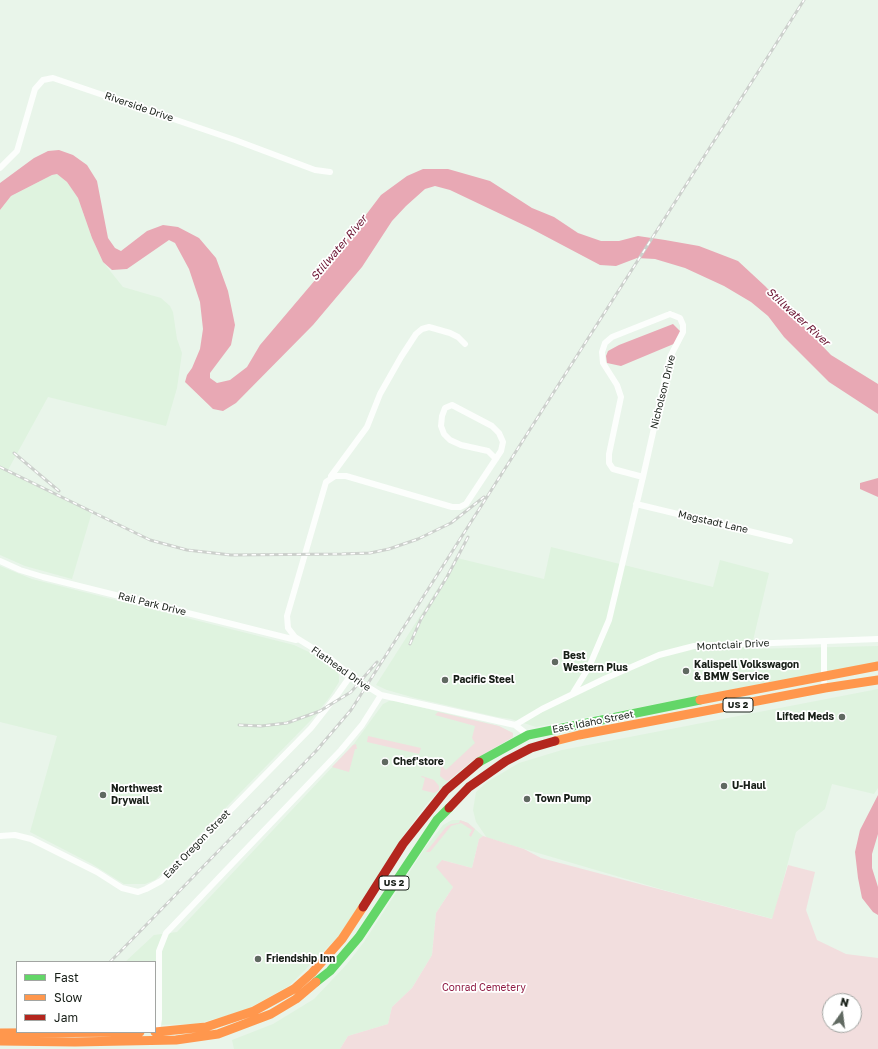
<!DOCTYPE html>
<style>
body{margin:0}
#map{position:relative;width:878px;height:1049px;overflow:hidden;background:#e9f5ea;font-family:"Golos Text",sans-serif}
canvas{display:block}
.legend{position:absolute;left:16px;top:961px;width:140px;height:72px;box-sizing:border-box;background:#fff;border:1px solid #a2a5a2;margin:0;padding:5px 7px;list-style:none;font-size:12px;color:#171e17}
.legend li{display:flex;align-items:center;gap:8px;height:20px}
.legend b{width:20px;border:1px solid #a2a5a2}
.north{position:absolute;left:822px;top:993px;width:40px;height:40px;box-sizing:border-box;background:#fff;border:1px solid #a2a5a2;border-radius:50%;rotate:14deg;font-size:11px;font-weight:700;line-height:16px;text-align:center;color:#171e17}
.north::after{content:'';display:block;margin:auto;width:14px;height:18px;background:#606961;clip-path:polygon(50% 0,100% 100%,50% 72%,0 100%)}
</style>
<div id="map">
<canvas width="878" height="1049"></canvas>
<ul class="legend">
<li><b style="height:5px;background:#63d668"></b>Fast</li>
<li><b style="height:5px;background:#ff974d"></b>Slow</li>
<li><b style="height:5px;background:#b3261e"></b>Jam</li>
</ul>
<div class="north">N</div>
</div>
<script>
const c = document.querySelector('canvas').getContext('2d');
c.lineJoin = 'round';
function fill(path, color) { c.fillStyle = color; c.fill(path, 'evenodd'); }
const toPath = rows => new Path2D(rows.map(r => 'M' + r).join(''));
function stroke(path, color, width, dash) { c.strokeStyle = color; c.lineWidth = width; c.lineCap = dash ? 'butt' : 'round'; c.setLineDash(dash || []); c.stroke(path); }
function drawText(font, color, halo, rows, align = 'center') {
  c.font = font + ' "Golos Text",sans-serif'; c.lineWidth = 3.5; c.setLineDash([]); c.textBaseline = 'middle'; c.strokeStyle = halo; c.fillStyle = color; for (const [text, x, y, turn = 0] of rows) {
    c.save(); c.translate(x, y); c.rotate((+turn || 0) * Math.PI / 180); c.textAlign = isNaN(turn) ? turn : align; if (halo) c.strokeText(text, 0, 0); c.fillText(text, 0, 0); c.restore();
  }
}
fill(toPath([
 [57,174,67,182,78,198,92,238,103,262,123,287,161,298,170,306,173,312,177,339,182,353,177,388,166,426,48,397,8,470,92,512,72,579,25,566,0,555,0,210,11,196,52,175],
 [551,547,713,587,720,560,769,573,751,649,878,646,878,662,536,727,511,719,497,717,415,698,387,690,376,685,457,558,544,579],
 [0,566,32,579,294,645,311,653,337,670,339,676,339,682,329,698,312,719,162,873,155,880,145,884,124,884,92,864,30,832,57,736,0,722],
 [878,689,878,788,874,794,832,784,825,809,796,832,773,919,664,890,487,838,476,822,473,810,476,792,487,782,519,763,562,750],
 [395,701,499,726,513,733,513,737,472,761,448,781,425,806,403,836,343,932,289,986,244,1011,196,1024,155,1025,155,962,125,962,154,935,177,932,353,745,383,704,389,701],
 [452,820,460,820,468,823,483,836,479,839,472,868,442,860,453,887,436,913,432,955,412,988,392,1007,388,1024,348,1036,340,1049,234,1049,232,1040,273,1024,314,999,347,964,364,942,425,848,443,825]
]), '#dff3df');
fill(toPath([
 [438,712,499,726,513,733,513,737,472,761,448,781,445,780,440,776,441,765,446,770,475,743,472,738,475,726,435,715],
 [368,736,421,748,419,754,367,742],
 [356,744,357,749,355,749,349,772,332,767,353,745],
 [422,776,434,780,439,786,439,790,434,793,422,790,425,778,421,777],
 [460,820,468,823,475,829,471,837,469,835,472,830,461,823,451,826,430,852,426,852,446,827,451,824,459,823],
 [483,836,524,849,541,858,772,919,788,865,815,872,806,910,817,940,846,954,878,958,878,1049,340,1049,348,1036,388,1024,392,1007,412,988,432,955,436,913,453,887,436,867,442,860,472,868,479,839],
 [830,1001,854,1001,854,1025,830,1025]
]), '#f2dede');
fill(toPath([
 [59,150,73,155,87,165,97,181,108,238,115,248,121,251,147,231,163,225,178,227,199,238,216,258,228,291,235,325,231,345,210,373,210,378,217,383,230,380,247,367,260,345,327,266,381,195,407,176,423,169,448,169,490,181,532,208,554,217,578,233,601,241,619,241,638,236,665,240,699,246,738,261,765,286,831,355,878,384,878,414,829,382,784,337,768,316,751,302,724,286,685,268,655,259,637,258,616,266,600,265,530,228,450,190,435,186,425,189,406,206,392,221,362,267,313,325,236,403,223,411,213,409,185,382,187,375,192,368,200,349,203,329,200,302,189,269,175,243,169,240,127,269,112,270,103,262,92,238,78,198,67,182,57,174,52,175,11,196,0,210,0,183,34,158,48,151],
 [673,324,680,331,679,338,676,343,621,366,607,363,606,356,608,351,619,345],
 [878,478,878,497,860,489,860,483],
 [878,795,878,834,872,854,872,868,878,887,878,915,873,912,862,898,858,878,855,852,860,830]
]), '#e8a8b4');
stroke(toPath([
 [0,168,17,151,35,89,43,80,53,78,235,140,315,170,330,172],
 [670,314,680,318,683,325,683,332,670,357,643,477,613,469,609,463,609,454,621,397,617,385,603,363,602,352,605,343,612,337,670,314],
 [496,459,488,451,461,445,450,440,444,434,441,426,442,416,445,408,452,405,492,426,499,433,503,442,501,451,466,504,460,507,452,507,346,476,335,476,326,482,287,616,288,628,295,637,332,660,355,679,381,695,515,725,542,709,604,679,659,655,694,646,878,639],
 [331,476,367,427,380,394,401,357,416,334,422,329,429,327,450,333,458,337,465,344],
 [636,504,790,541],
 [0,561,20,570,43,577,296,640],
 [824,642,824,681],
 [573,693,589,667,609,620,643,477],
 [515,725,528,735],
 [0,836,15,835,31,839,97,872,122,888,138,892,146,889,161,881,311,728,337,695,351,675],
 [157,1032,159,1019,159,951,166,933,341,750,362,725,381,695]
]), '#fcfefc', 6);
stroke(toPath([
 [479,762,528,735,700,700],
 [316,982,330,971,359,937,437,820,449,808]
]), '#63d668', 9);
stroke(toPath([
 [700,700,878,666],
 [555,741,579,735,825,688,878,680],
 [155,1032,206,1027,254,1011,294,989,312,973,342,939,363,907],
 [0,1033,140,1032],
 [0,1041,75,1042,176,1040,218,1034,271,1014,296,999,316,982]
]), '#ff974d', 9);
stroke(toPath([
 [449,808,469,787,506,761,531,748,555,741],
 [363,907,403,844,446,790,479,762]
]), '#b3261e', 9);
const rail = toPath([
 [14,453,59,491],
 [0,467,150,540,187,550,231,555,342,554,370,553,389,549,418,539,451,523,484,497],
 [410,644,421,619,447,577,468,537],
 [239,725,261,726,287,723,320,711,351,692,377,662],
 [110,962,316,751,351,710,804,0]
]);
stroke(rail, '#ccd0cc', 3);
stroke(rail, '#fff', 1.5, [4.5]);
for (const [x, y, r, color] of [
 [555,662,4,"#606961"],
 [686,671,4,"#606961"],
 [445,680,4,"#606961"],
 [842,717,4,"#606961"],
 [385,762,4,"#606961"],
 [724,786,4,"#606961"],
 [103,795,4,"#606961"],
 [527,799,4,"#606961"],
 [258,959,4,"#606961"]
]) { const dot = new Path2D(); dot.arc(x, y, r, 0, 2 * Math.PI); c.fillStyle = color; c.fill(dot); stroke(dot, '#fff', 1.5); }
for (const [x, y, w] of [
 [738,705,30],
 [394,883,30]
]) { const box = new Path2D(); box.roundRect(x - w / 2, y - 7, w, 14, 3); c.fillStyle = '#fff'; c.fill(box); stroke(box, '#171e17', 1); }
drawText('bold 9px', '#171e17', null, [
 ["US 2",738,705],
 ["US 2",394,883]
]);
drawText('10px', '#171e17', '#fff', [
 ["Riverside Drive",139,107,19],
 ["Nicholson Drive",663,392,-76],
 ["Magstadt Lane",713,522,13],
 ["Rail Park Drive",152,604,14],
 ["Montclair Drive",733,645,-3],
 ["Flathead Drive",341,669,35],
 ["East Idaho Street",593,722,-11],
 ["East Oregon Street",197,844,-46]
]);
drawText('bold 10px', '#171e17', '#fff', [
 ["Best",563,656],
 ["Western Plus",563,668],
 ["Kalispell Volkswagon",694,665],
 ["& BMW Service",694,677],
 ["Pacific Steel",453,680],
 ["Lifted Meds",834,717,"right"],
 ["Chef'store",393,762],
 ["U-Haul",732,786],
 ["Northwest",111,789],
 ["Drywall",111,801],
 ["Town Pump",535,799],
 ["Friendship Inn",266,959]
], 'left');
drawText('10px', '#901d45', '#fff', [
 ["Conrad Cemetery",484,988]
]);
drawText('italic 11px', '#6b1432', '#fff', [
 ["Stillwater River",339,248,-50],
 ["Stillwater River",798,317,42]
]);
</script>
